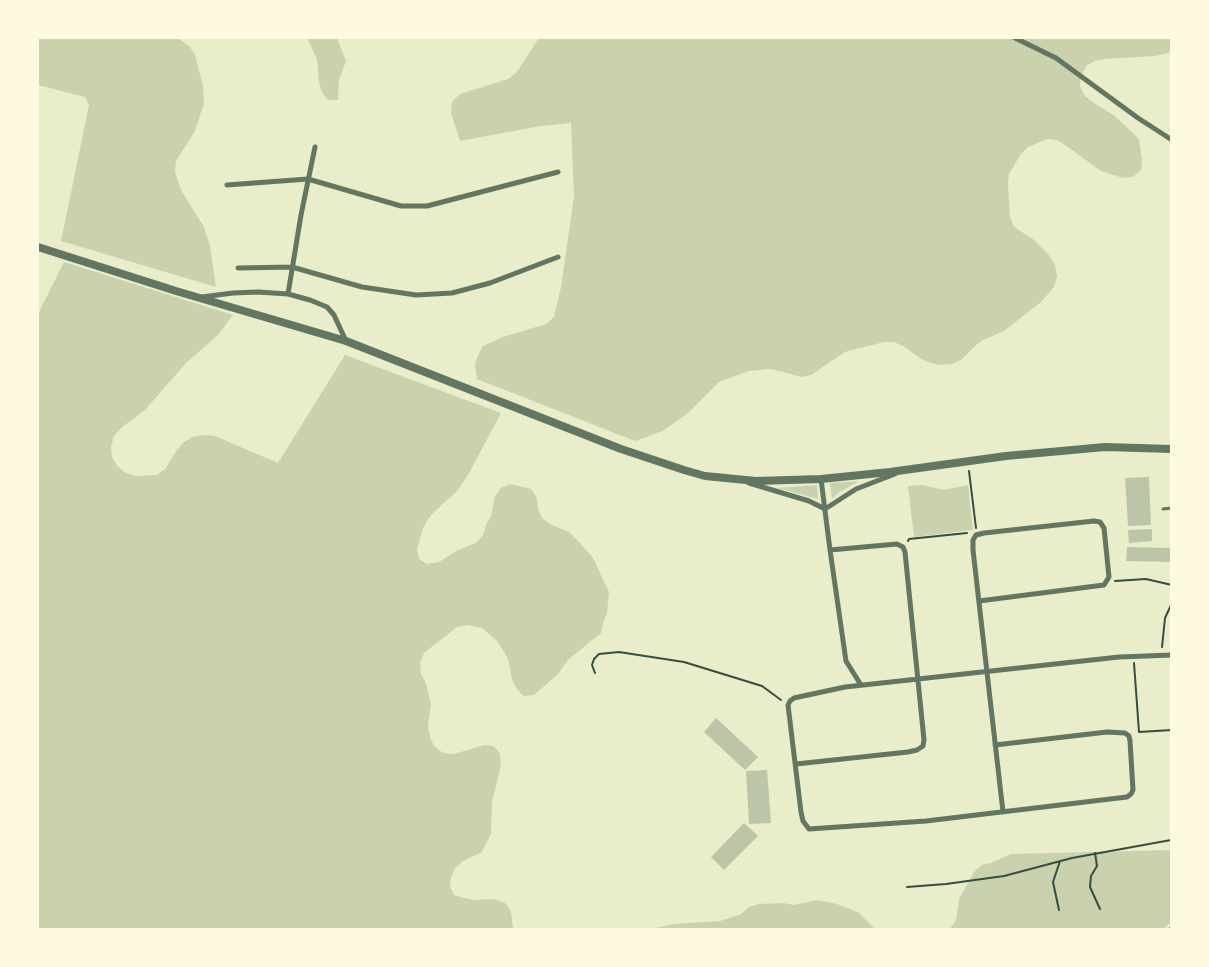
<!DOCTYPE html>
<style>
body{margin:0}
#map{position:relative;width:1209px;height:967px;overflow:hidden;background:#e9edc9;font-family:Inter,sans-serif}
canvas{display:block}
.frame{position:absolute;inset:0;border:39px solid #fefae0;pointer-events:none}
</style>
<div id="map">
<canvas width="1209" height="967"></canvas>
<div class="frame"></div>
</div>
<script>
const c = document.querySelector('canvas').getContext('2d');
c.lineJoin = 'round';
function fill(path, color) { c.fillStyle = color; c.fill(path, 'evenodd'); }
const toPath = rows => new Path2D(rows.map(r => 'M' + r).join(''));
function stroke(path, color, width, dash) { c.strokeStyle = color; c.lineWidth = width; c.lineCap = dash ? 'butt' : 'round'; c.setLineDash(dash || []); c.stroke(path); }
fill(toPath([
 [38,38,178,38,190,47,195,55,203,86,204,103,195,131,176,161,175,172,181,190,204,227,210,246,216,287,61,241,89,105,85,97,38,85],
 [307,38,337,38,346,61,339,80,338,100,328,100,322,92,319,82,317,59],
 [539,38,1171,38,1171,52,1156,56,1104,59,1095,61,1086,66,1081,76,1080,86,1085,96,1094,103,1115,116,1139,139,1142,160,1141,170,1133,177,1123,178,1101,171,1065,145,1057,140,1047,139,1028,147,1020,155,1015,164,1009,174,1008,184,1010,217,1014,227,1033,239,1049,255,1055,265,1057,276,1054,287,1041,302,1004,331,983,340,976,345,961,360,952,364,940,365,931,363,921,359,905,347,894,342,884,342,845,352,811,375,802,377,771,369,749,371,719,382,689,412,663,431,635,441,477,379,475,365,478,355,483,346,503,337,546,324,554,317,561,287,574,197,571,123,541,126,460,141,451,113,452,102,460,94,508,79,516,73],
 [64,262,233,315,218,335,186,363,145,410,121,428,114,436,111,447,112,457,117,466,126,473,136,476,157,475,165,469,177,450,184,442,192,437,203,435,215,436,278,463,345,355,501,413,468,475,457,491,434,512,428,519,423,528,417,549,419,559,427,564,439,562,456,551,476,543,483,535,486,525,491,516,495,496,501,488,510,484,531,489,537,498,538,508,542,518,550,524,569,532,578,541,593,558,609,592,607,613,603,623,601,633,569,659,557,675,534,695,523,696,517,689,512,679,508,659,503,650,497,641,482,628,467,625,457,627,424,653,420,663,421,674,426,683,431,704,428,726,430,737,434,746,443,753,454,754,484,745,494,746,500,754,501,765,492,802,491,834,482,852,463,861,455,868,451,877,450,887,454,895,464,898,475,900,494,899,505,903,511,911,513,929,38,929,38,314],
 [859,481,838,493,832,499,830,483],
 [817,485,818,499,778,488],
 [923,485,943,490,968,485,973,530,914,537,908,486],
 [1171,850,1171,923,1163,929,949,930,956,920,959,899,974,872,982,865,991,863,1011,854],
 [817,900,837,904,858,912,875,929,650,929,674,924,720,921,741,914,749,907,759,904,783,903,794,905]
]), '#cad2ad');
fill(toPath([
 [1149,477,1151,525,1128,526,1125,478],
 [1152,529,1152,541,1129,543,1128,530],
 [1127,547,1172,548,1172,562,1126,561],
 [716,718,758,757,745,770,704,732],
 [767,770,771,823,749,824,746,771],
 [744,823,758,836,724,870,711,857]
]), '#bcc5a7');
stroke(toPath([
 [969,471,976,528],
 [908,541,909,539,967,533],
 [1115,581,1146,579,1172,585],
 [1162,647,1165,618,1172,603],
 [1134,663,1139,732],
 [595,673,592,665,594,659,599,654,619,652,684,662,762,686,781,700],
 [1139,732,1172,730],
 [1171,840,1172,920],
 [1095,853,1097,866,1091,876,1090,887,1100,909],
 [907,887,946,884,1004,876,1072,858,1171,840],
 [1059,910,1053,882,1060,861],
 [1169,930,1172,925]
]), '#344e41', 2);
stroke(toPath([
 [1163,509,1172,508]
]), '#617663', 3);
stroke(toPath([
 [1015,38,1056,58,1138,118,1172,140],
 [227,185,308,179,401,206,427,206,558,172],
 [238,268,292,267,362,287,416,295,452,293,490,283,558,257],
 [288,294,301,215,315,147],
 [202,297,233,293,258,292,288,294,310,300,327,307,334,315,346,341],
 [821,479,830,550,846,661,861,685],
 [749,483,809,501,825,509,856,489,895,474],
 [979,601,1104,585,1109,577,1104,528,1100,522,1094,521,984,533,976,535,973,540,973,550,1003,812],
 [995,745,1107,732,1125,733,1129,736,1130,741,1133,790,1131,794,1127,797,926,821,809,829,803,821,801,812,788,705,790,701,794,698,845,687,1119,657,1172,655],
 [796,764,908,752,917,750,923,746,924,740,905,552,903,547,897,544,830,550]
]), '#617663', 5);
stroke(toPath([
 [38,247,176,291,346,341,621,449,684,470,705,476,756,481,821,479,890,472,1006,456,1105,447,1172,449]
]), '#617663', 8);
</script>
